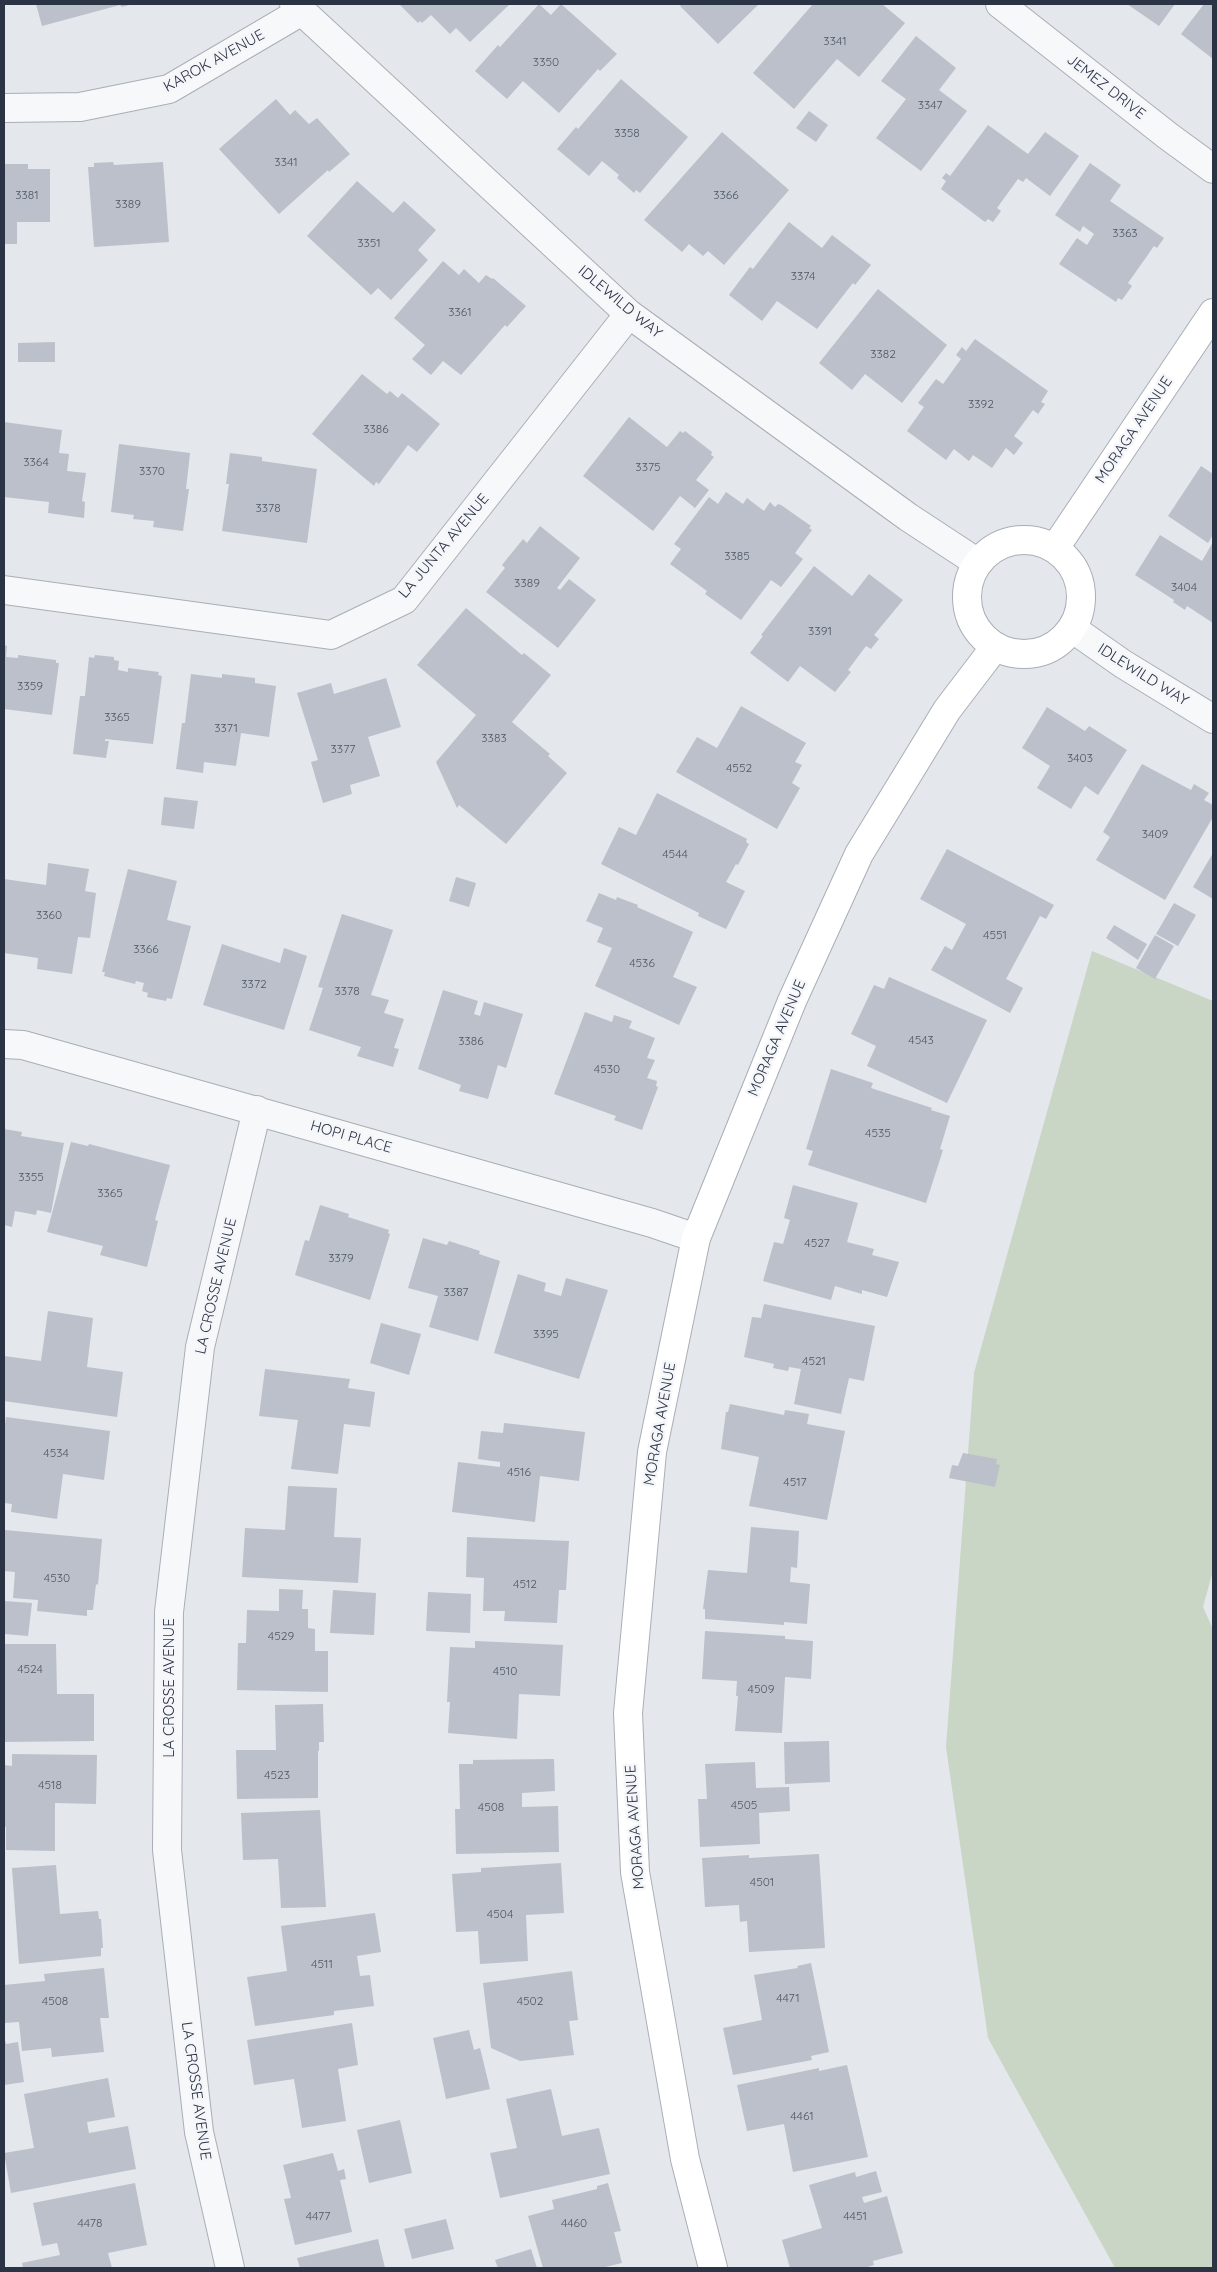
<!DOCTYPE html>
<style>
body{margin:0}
#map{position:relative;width:1217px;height:2272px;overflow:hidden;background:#e4e7ec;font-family:Quicksand,sans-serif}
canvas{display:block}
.frame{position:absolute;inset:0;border:5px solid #2b3445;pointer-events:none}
</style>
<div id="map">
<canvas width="1217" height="2272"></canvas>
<div class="frame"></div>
</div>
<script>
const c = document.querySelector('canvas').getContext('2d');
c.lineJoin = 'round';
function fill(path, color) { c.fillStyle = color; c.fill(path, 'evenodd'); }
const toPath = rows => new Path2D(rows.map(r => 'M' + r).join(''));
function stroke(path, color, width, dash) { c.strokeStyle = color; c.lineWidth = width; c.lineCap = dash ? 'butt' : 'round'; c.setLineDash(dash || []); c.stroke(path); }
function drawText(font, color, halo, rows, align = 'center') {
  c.font = font + ' Quicksand,sans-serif'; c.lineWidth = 5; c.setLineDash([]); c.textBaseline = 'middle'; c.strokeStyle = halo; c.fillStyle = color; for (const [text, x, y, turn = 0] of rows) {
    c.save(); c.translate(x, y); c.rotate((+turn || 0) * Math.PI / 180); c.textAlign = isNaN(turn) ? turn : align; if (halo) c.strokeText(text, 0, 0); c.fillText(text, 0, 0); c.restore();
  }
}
fill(toPath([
 [1092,951,1213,1001,1213,1571,1203,1607,1213,1629,1213,2268,1115,2268,988,2038,946,1747,974,1373]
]), '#c9d6c5');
fill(toPath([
 [36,4,133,4,122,7,120,5,42,26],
 [399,4,510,4,470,42,456,28,450,34,431,15,422,23,420,21,418,23],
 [539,4,551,15,561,4,617,54,600,71,598,69,559,113,523,81,507,99,475,71,498,45,500,47],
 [682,4,759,4,718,44,680,6],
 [813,4,882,4,905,23,859,77,837,59,794,109,753,73],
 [1127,4,1175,4,1159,26],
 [1204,4,1213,4,1213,59,1181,34],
 [916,36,956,68,939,90,967,111,921,171,876,138,906,99,881,81],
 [621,79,688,137,640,193,636,190,634,193,617,178,619,175,602,161,589,176,557,149,576,127,578,129],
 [276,99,290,115,295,110,309,124,317,118,350,154,329,172,328,170,279,214,219,149],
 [809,111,828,125,816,142,796,128],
 [988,125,1028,154,1045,132,1079,156,1050,196,1026,178,1023,182,1018,179,997,208,1001,211,993,222,988,219,985,222,941,189,946,181,942,178,946,173,950,176],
 [722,132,789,190,724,265,708,251,703,256,689,244,682,252,644,220],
 [113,162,114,165,163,162,169,242,94,247,88,167,94,167,94,163],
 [1090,163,1121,185,1110,201,1164,238,1157,248,1154,246,1128,283,1132,286,1122,300,1118,298,1116,302,1059,264,1077,238,1087,245,1094,234,1083,226,1080,232,1055,215],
 [4,164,28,164,28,169,50,169,50,222,17,222,17,244,4,244],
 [357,181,393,213,404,201,436,230,418,250,428,260,391,300,378,288,371,295,307,236],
 [789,222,822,248,832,235,871,265,855,285,853,283,817,329,777,301,762,321,729,295,750,267,753,269],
 [443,261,459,275,464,269,479,283,486,275,492,279,493,278,526,306,507,327,505,325,461,375,443,361,431,375,412,359,425,345,394,318],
 [878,289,947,345,902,403,865,374,852,390,819,363],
 [975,339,1048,391,1041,402,1045,404,1038,414,1033,410,1014,436,1023,443,1014,455,1006,448,992,468,973,455,969,461,954,449,946,460,907,431,924,407,918,403,936,379,943,384,961,359,956,355,962,347,966,351],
 [55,342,55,362,18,362,18,343],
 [362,374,387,394,390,391,398,398,402,393,440,424,417,452,408,445,379,484,376,482,374,486,312,434],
 [629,417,667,447,680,431,683,433,685,431,712,452,711,455,714,457,696,480,709,490,695,508,680,496,653,531,583,476],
 [4,422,62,430,59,453,69,454,67,471,86,473,82,501,85,502,84,518,48,513,49,502,4,497],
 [119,444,190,453,186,489,189,489,183,531,153,527,154,521,133,519,134,515,111,512],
 [230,453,262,457,262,461,317,469,307,543,222,531,229,484,226,484],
 [1201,466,1213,474,1213,535,1208,543,1168,516],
 [726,492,743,504,747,498,764,511,770,502,775,507,778,504,781,505,811,526,809,528,812,530,795,553,803,559,781,587,771,580,741,620,705,594,707,591,670,564,681,549,674,544,709,497,718,504],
 [540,526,580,558,557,588,560,590,569,579,596,600,558,648,486,592,505,568,502,565,523,539,527,543],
 [1160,535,1202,561,1213,542,1213,623,1187,606,1185,610,1173,602,1174,600,1135,575],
 [814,566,852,596,869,574,903,600,874,635,879,639,871,649,866,646,848,670,851,672,835,692,800,666,788,682,750,653,763,636,761,635],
 [466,608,522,655,524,653,551,675,512,722,550,754,548,756,567,773,506,844,459,805,457,808,436,762,476,715,417,665],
 [4,645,7,646,6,657,18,658,18,655,56,660,56,663,59,663,52,715,4,709],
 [95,655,114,657,114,660,119,661,118,670,128,672,128,668,159,672,158,675,162,676,153,744,105,739,105,741,109,741,106,758,73,754,80,696,85,696,89,657,94,658],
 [191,674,222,678,222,674,255,678,255,683,276,686,269,737,241,733,236,766,204,762,203,773,176,769,182,723,185,723],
 [386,678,401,727,368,737,380,776,350,785,352,794,323,803,311,762,318,760,297,693,331,683,334,694],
 [741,706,806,743,795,762,802,765,792,783,800,788,777,829,676,772,697,737,717,748],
 [1047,707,1085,731,1089,726,1127,750,1098,795,1085,786,1071,809,1037,788,1050,766,1022,748],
 [1142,764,1191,790,1194,784,1209,793,1204,800,1213,805,1213,817,1165,900,1096,860,1110,837,1103,832],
 [657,793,747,839,746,842,749,844,738,865,736,864,726,882,745,891,726,929,698,916,699,913,601,864,619,827,636,835],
 [164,797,198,801,194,829,161,825],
 [947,849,1054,905,1046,919,1040,916,1006,979,1023,988,1010,1013,931,970,945,946,952,950,966,924,920,899],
 [1213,853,1213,899,1193,887],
 [48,863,89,869,85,891,96,893,90,938,78,937,72,974,37,969,38,958,4,953,4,879,46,885],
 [128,869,177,881,167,920,191,926,172,999,167,998,166,1001,147,997,148,993,142,991,144,983,136,981,135,984,104,976,105,972,102,972],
 [456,877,476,883,469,907,449,901],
 [599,893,616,900,617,897,638,905,637,907,693,932,673,977,697,987,679,1025,595,986,612,948,597,942,603,928,586,921],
 [1174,903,1196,915,1178,946,1156,934],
 [342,914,393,930,371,995,389,1000,384,1013,404,1019,394,1048,399,1049,393,1067,357,1056,361,1047,309,1030,323,988,318,987],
 [1114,925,1147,944,1138,960,1106,938],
 [1155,935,1174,946,1155,979,1136,968],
 [222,944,280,963,284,948,307,956,284,1030,203,1005],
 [889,977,987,1020,947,1103,867,1066,876,1046,851,1034,874,985,884,989],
 [443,990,478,1001,474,1014,480,1016,484,1002,523,1014,506,1068,498,1065,488,1099,459,1091,461,1085,418,1069],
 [585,1012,612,1022,614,1015,632,1021,629,1028,655,1038,647,1058,655,1060,647,1078,657,1081,656,1086,658,1087,642,1130,614,1120,616,1116,554,1094],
 [831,1069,873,1083,871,1088,932,1108,931,1110,950,1116,940,1149,943,1150,926,1203,808,1165,813,1151,806,1149],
 [4,1129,22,1132,21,1136,64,1143,51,1213,37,1210,36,1215,15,1211,12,1227,4,1225],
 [71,1142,88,1146,89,1144,170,1165,155,1220,158,1221,147,1267,100,1255,103,1246,47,1232],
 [793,1185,858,1203,847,1242,874,1249,872,1255,899,1262,887,1297,862,1290,862,1294,835,1286,831,1300,763,1281,774,1242,783,1244,790,1220,784,1218],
 [320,1205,349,1214,348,1217,389,1230,388,1233,390,1234,370,1300,295,1275,305,1240,309,1241],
 [423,1238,447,1245,449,1241,480,1251,479,1254,500,1261,478,1341,429,1327,438,1296,408,1288],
 [518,1274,546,1283,544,1291,561,1296,566,1278,608,1290,579,1379,494,1353],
 [764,1304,875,1326,864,1381,849,1378,841,1414,794,1404,801,1369,789,1367,788,1371,773,1368,774,1364,744,1357,752,1317,761,1318],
 [48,1311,93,1318,87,1367,123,1372,117,1417,4,1401,4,1356,41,1361],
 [381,1323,421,1334,409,1375,370,1363],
 [265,1369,350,1379,348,1388,375,1392,370,1427,344,1424,338,1474,291,1469,298,1420,259,1416],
 [730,1404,784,1415,785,1410,809,1414,807,1424,845,1431,827,1520,749,1506,759,1457,721,1449,726,1412,728,1412],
 [6,1417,110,1431,104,1480,63,1474,57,1519,11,1512,12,1504,4,1503,4,1432],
 [504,1423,585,1432,579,1481,540,1476,535,1522,452,1512,458,1462,500,1467,500,1462,478,1459,481,1431,503,1433],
 [963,1453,997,1459,996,1464,1000,1465,995,1487,949,1478,952,1465,958,1466],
 [288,1486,337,1488,334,1537,361,1538,358,1583,242,1577,245,1528,285,1530],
 [751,1527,799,1531,797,1568,791,1567,790,1582,810,1584,807,1624,784,1622,784,1625,705,1619,705,1609,703,1609,708,1570,747,1573],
 [5,1530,102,1539,98,1585,96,1584,93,1610,87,1610,87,1616,37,1611,38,1600,13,1598,15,1572,4,1571],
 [467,1537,569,1541,566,1590,559,1590,557,1623,504,1621,505,1611,483,1611,484,1578,466,1577],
 [279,1589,303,1590,302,1609,308,1609,308,1628,315,1629,315,1651,328,1651,328,1692,237,1690,238,1643,246,1643,247,1610,279,1611],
 [333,1590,376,1593,374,1635,330,1633],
 [428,1592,471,1594,470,1633,426,1631],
 [4,1601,32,1603,28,1636,4,1634],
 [705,1631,785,1636,785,1639,813,1641,811,1679,785,1677,782,1733,735,1731,738,1696,736,1696,737,1681,702,1679],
 [475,1641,563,1645,560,1696,519,1694,517,1739,448,1733,450,1702,447,1702,450,1647,475,1648],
 [4,1644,56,1644,57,1694,94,1694,94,1741,4,1742],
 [323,1704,324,1742,319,1742,319,1751,318,1751,318,1798,237,1799,236,1750,276,1750,275,1705],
 [829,1741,830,1782,785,1784,784,1742],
 [12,1754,97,1755,96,1804,55,1803,55,1851,6,1850,6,1827,4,1826,4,1765,12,1766],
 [554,1759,555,1791,522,1793,522,1807,558,1806,559,1852,456,1854,455,1809,460,1809,459,1764,473,1764,473,1760],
 [755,1762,756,1788,789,1787,790,1811,759,1813,760,1844,700,1847,698,1799,707,1799,705,1764],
 [320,1810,326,1907,281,1908,278,1859,243,1860,241,1813],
 [819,1854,825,1948,749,1952,747,1921,740,1922,739,1905,705,1907,702,1858,749,1855,749,1858],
 [561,1863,564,1913,526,1915,528,1961,480,1964,478,1931,456,1932,452,1874,481,1872,481,1868],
 [56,1865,60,1914,98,1911,99,1919,101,1919,103,1948,101,1948,101,1956,19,1964,12,1868],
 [375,1913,381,1952,357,1956,360,1976,370,1975,374,2006,334,2011,334,2015,255,2026,247,1977,287,1971,281,1926],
 [811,1963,829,2052,811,2056,812,2060,733,2075,723,2028,762,2020,754,1975,798,1968,797,1966],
 [104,1968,109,2018,100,2018,104,2052,52,2057,51,2048,22,2051,19,2022,4,2023,4,1985,45,1981,44,1974],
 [572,1971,578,2020,569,2021,574,2055,520,2061,491,2048,483,1983],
 [352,2023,358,2065,338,2069,346,2121,302,2128,294,2079,254,2085,247,2040],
 [469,2030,474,2050,480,2048,490,2089,446,2099,433,2038],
 [4,2037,6,2044,18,2042,24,2082,4,2085],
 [847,2065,868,2157,793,2172,784,2124,747,2131,737,2085,819,2068,819,2071],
 [108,2078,115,2117,87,2122,89,2133,128,2126,136,2169,11,2193,4,2153,34,2148,24,2094],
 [551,2089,562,2136,599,2128,610,2174,500,2198,490,2153,517,2148,506,2099],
 [400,2120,412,2173,369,2183,357,2130],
 [333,2153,338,2171,344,2169,346,2179,340,2180,352,2232,295,2245,284,2199,291,2198,283,2165],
 [876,2171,882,2192,862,2197,864,2203,887,2196,903,2253,873,2261,874,2265,864,2268,790,2268,782,2240,822,2228,809,2185,855,2172,856,2177],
 [135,2183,147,2245,108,2253,112,2268,23,2268,22,2263,60,2255,57,2243,42,2246,33,2203],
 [608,2183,621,2231,614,2232,622,2263,601,2268,543,2268,528,2216,554,2209,552,2200,597,2189,597,2186],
 [446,2219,454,2249,412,2259,404,2229],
 [378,2239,385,2268,300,2268,297,2258],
 [531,2249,537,2268,498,2268,495,2260]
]), '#bbc0ca');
const minor = toPath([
 [294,4,629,314,908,517,978,563],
 [1000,4,1168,136,1213,169],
 [4,108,80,107,169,89,302,11],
 [4,590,331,635,404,600,629,314],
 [1073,629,1123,664,1213,719],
 [4,1044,23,1045,652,1223,696,1238],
 [230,2268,199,2132,167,1850,169,1612,200,1347,257,1110]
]);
const secondary = toPath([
 '967 597a57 57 0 1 1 114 0a57 57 0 1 1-114 0Z',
 [1055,548,1213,313],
 [713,2268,685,2159,635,1872,628,1713,652,1452,696,1238,792,1001,859,854,947,710,995,647]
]);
stroke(minor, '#a9aeb7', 30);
stroke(secondary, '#a9aeb7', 30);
stroke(minor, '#f7f8fa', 28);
stroke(secondary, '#fff', 28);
drawText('12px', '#4f5766', null, [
 ["3341",835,41],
 ["3350",546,62],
 ["3347",930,105],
 ["3358",627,133],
 ["3341",286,162],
 ["3381",27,195],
 ["3366",726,195],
 ["3389",128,204],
 ["3363",1125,233],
 ["3351",369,243],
 ["3374",803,276],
 ["3361",460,312],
 ["3382",883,354],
 ["3392",981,404],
 ["3386",376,429],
 ["3364",36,462],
 ["3375",648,467],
 ["3370",152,471],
 ["3378",268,508],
 ["3385",737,556],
 ["3389",527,583],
 ["3404",1184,587],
 ["3391",820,631],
 ["3359",30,686],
 ["3365",117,717],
 ["3371",226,728],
 ["3383",494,738],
 ["3377",343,749],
 ["3403",1080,758],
 ["4552",739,768],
 ["3409",1155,834],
 ["4544",675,854],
 ["3360",49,915],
 ["4551",995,935],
 ["3366",146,949],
 ["4536",642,963],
 ["3372",254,984],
 ["3378",347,991],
 ["4543",921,1040],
 ["3386",471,1041],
 ["4530",607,1069],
 ["4535",878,1133],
 ["3355",31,1177],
 ["3365",110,1193],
 ["4527",817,1243],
 ["3379",341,1258],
 ["3387",456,1292],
 ["3395",546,1334],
 ["4521",814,1361],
 ["4534",56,1453],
 ["4516",519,1472],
 ["4517",795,1482],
 ["4530",57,1578],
 ["4512",525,1584],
 ["4529",281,1636],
 ["4524",30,1669],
 ["4510",505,1671],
 ["4509",761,1689],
 ["4523",277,1775],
 ["4518",50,1785],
 ["4505",744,1805],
 ["4508",491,1807],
 ["4501",762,1882],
 ["4504",500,1914],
 ["4511",322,1964],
 ["4471",788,1998],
 ["4508",55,2001],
 ["4502",530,2001],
 ["4461",802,2116],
 ["4477",318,2216],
 ["4451",855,2216],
 ["4478",90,2223],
 ["4460",574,2223]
]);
drawText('15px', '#2b3445', '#f4f6f9', [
 ["KAROK AVENUE",214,61,-29],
 ["JEMEZ DRIVE",1106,87,38],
 ["IDLEWILD WAY",620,302,40],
 ["MORAGA AVENUE",1134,430,-56],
 ["LA JUNTA AVENUE",444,546,-50],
 ["IDLEWILD WAY",1143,675,32],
 ["MORAGA AVENUE",777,1038,-67],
 ["HOPI PLACE",351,1137,16],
 ["LA CROSSE AVENUE",216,1286,-77],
 ["MORAGA AVENUE",660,1424,-80],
 ["LA CROSSE AVENUE",169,1688,-90],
 ["MORAGA AVENUE",635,1827,-94],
 ["LA CROSSE AVENUE",196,2091,82]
]);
</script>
